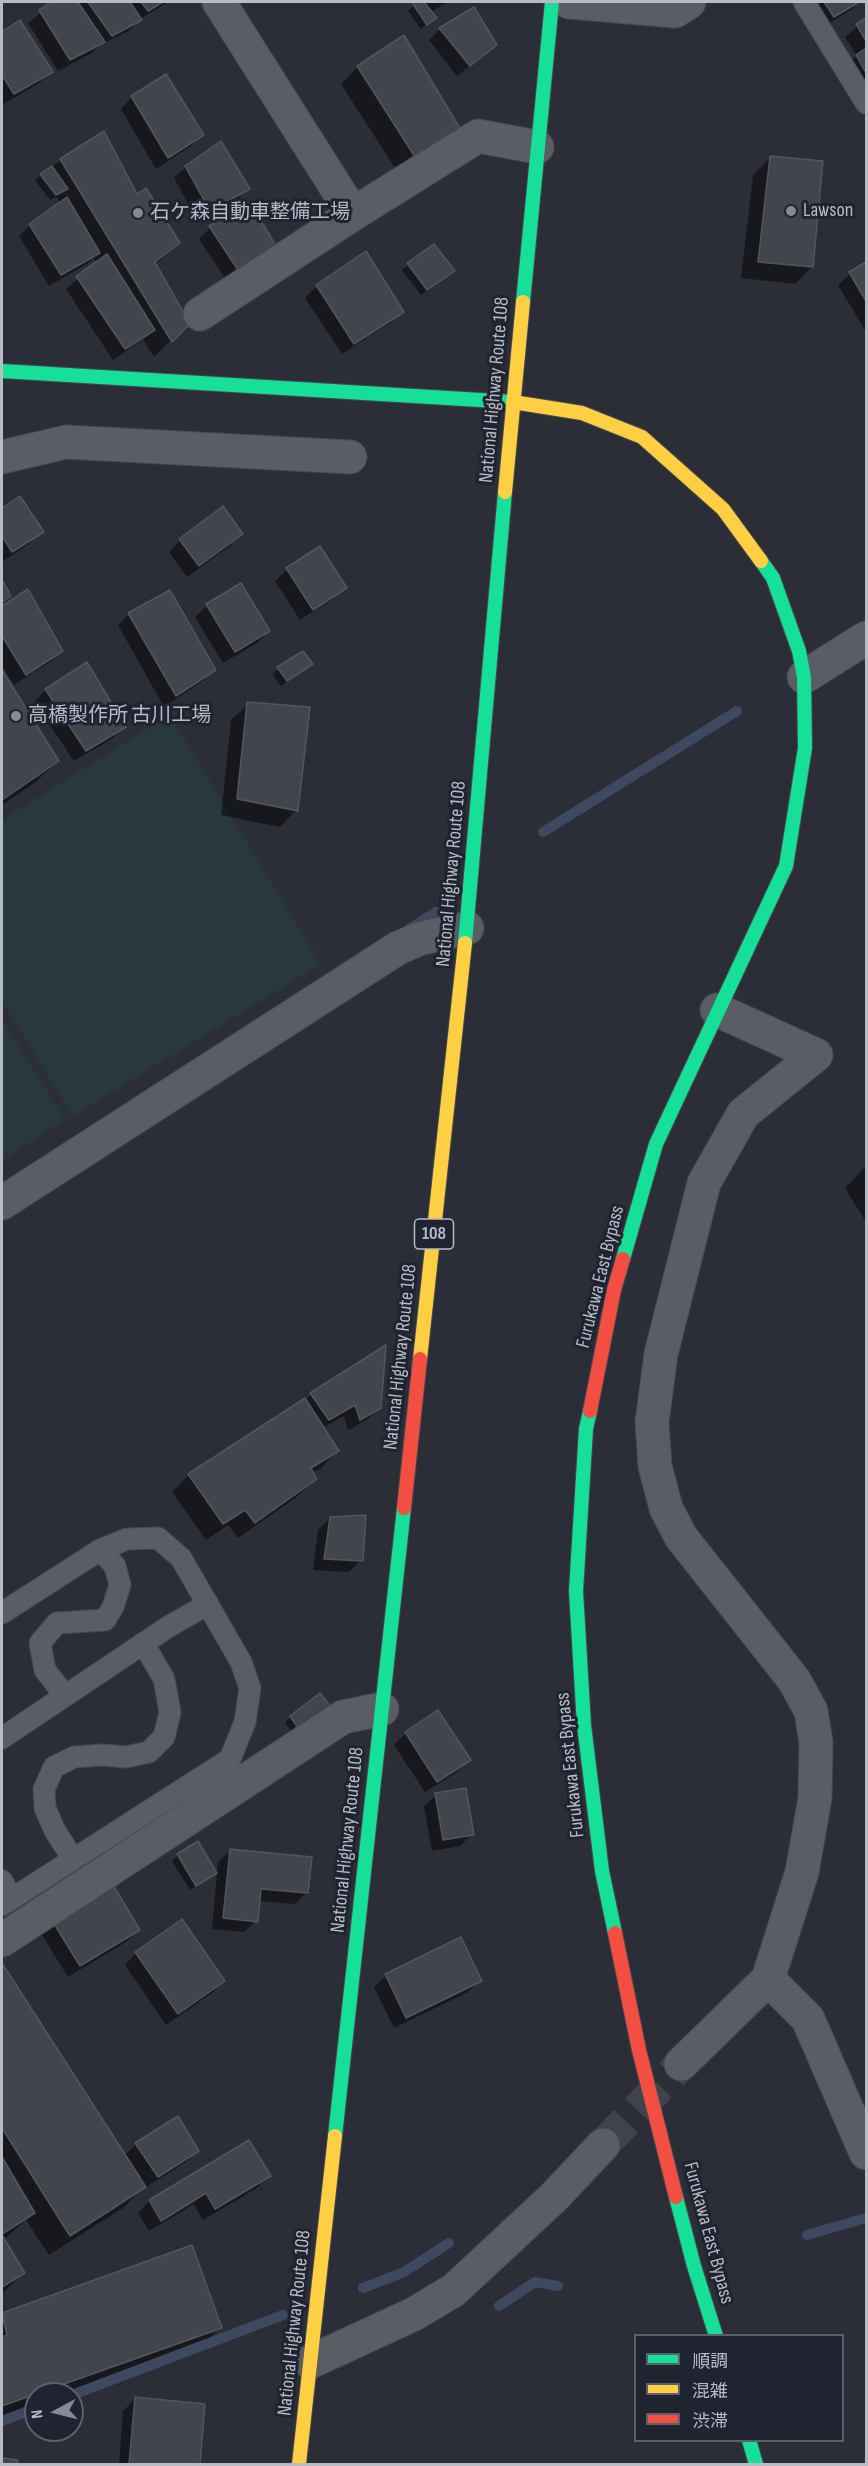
<!DOCTYPE html>
<meta charset="utf-8">
<style>
body{margin:0}
#map{position:relative;width:868px;height:2466px;overflow:hidden;background:#2b2e36;font-family:"Sofia Sans Condensed","Noto Sans JP",sans-serif}
canvas{display:block}
.frame{position:absolute;inset:0;border:3px solid #b6bbc6;pointer-events:none}
.legend{position:absolute;left:634px;top:2334px;width:210px;height:108px;box-sizing:border-box;background:#1f2430;border:2px solid #5b606c;margin:0;padding:8px 10px;list-style:none;font-size:18px;color:#b6bbc6}
.legend li{display:flex;align-items:center;gap:12px;height:30px}
.legend b{width:30px;border:2px solid #5b606c}
.north{position:absolute;left:24px;top:2382px;width:60px;height:60px;box-sizing:border-box;background:#1f2430;border:2px solid #5b606c;border-radius:50%;rotate:263deg;font-size:16px;font-weight:700;line-height:24px;text-align:center;color:#b6bbc6}
.north::after{content:'';display:block;margin:auto;width:21px;height:27px;background:#858a94;clip-path:polygon(50% 0,100% 100%,50% 72%,0 100%)}
</style>
<div id="map">
<canvas width="868" height="2466"></canvas>
<div class="frame"></div>
<ul class="legend">
<li><b style="height:8px;background:#16e098"></b>順調</li>
<li><b style="height:8px;background:#ffcf43"></b>混雑</li>
<li><b style="height:8px;background:#f24e42"></b>渋滞</li>
</ul>
<div class="north">N</div>
</div>
<script>
const c = document.querySelector('canvas').getContext('2d');
c.lineJoin = 'round';
function fill(path, color) { c.fillStyle = color; c.fill(path, 'evenodd'); }
const toPath = rows => new Path2D(rows.map(r => 'M' + r).join(''));
function stroke(path, color, width, dash) { c.strokeStyle = color; c.lineWidth = width; c.lineCap = dash ? 'butt' : 'round'; c.setLineDash(dash || []); c.stroke(path); }
function drawText(font, color, halo, rows, align = 'center') {
  c.font = font + ' "Sofia Sans Condensed","Noto Sans JP",sans-serif'; c.lineWidth = 6; c.setLineDash([]); c.textBaseline = 'middle'; c.strokeStyle = halo; c.fillStyle = color; for (const [text, x, y, turn = 0] of rows) {
    c.save(); c.translate(x, y); c.rotate((+turn || 0) * Math.PI / 180); c.textAlign = isNaN(turn) ? turn : align; if (halo) c.strokeText(text, 0, 0); c.fillText(text, 0, 0); c.restore();
  }
}
fill(toPath([
 [170,715,321,964,73,1116,2,1002,2,820],
 [2,1019,65,1119,2,1161]
]), '#29383c');
fill(toPath([
 [54,2,168,2,140,19,129,31,99,45,92,53,58,71,28,23],
 [415,2,447,2,431,12,435,18,421,29,408,11,416,3],
 [805,2,859,2,852,9,822,28],
 [866,19,866,92,845,67,857,56,845,37],
 [19,22,51,72,39,83,2,105,2,34],
 [440,29,495,45,457,76,429,40],
 [404,37,446,151,400,176,341,84,358,67],
 [132,97,202,134,191,146,156,169,121,109],
 [770,158,812,267,795,284,741,278,753,175],
 [61,160,137,197,179,243,155,265,188,324,154,357,143,339,113,360,66,289,97,263,94,258,87,264,49,286,19,236,30,225,61,203,56,197,50,200,35,180],
 [186,167,248,188,237,200,198,221,174,178],
 [210,228,277,251,228,283,199,239],
 [434,246,447,276,421,295,402,270],
 [366,253,402,311,390,323,342,354,305,298,317,286],
 [866,263,866,332,838,285,850,274],
 [19,498,42,531,30,543,2,562,2,510],
 [241,534,230,546,187,577,169,552,180,540],
 [320,548,345,587,333,599,300,620,275,581,287,570],
 [241,585,269,631,257,643,223,663,195,617,207,606],
 [27,591,61,650,50,662,14,685,2,666,2,608],
 [129,614,214,669,203,681,164,707,118,625],
 [303,653,311,664,281,686,272,674],
 [87,664,124,726,113,738,74,761,34,702,46,690],
 [2,673,57,761,36,782,2,805],
 [248,704,296,810,280,827,221,815,231,720],
 [866,1166,866,1222,845,1188],
 [384,1348,380,1407,368,1419,348,1430,344,1416,322,1428,338,1451,321,1468,312,1473,315,1479,298,1496,238,1538,228,1525,206,1540,172,1492,189,1475],
 [330,1518,361,1560,349,1572,313,1570,318,1530],
 [320,1695,298,1742,285,1722],
 [406,1733,469,1760,457,1772,425,1792,394,1745],
 [436,1795,472,1834,460,1846,432,1851,424,1806],
 [230,1851,306,1893,295,1904,258,1901,256,1921,244,1932,212,1929,218,1862],
 [178,1855,215,1873,190,1890,172,1861],
 [54,1923,138,1930,126,1942,68,1977,42,1935],
 [136,1953,224,1981,212,1993,166,2025,125,1965],
 [2,1965,124,2156,136,2144,197,2151,186,2162,146,2187,145,2186,123,2208,49,2255,26,2220,3,2240,23,2273,2,2294],
 [386,1976,480,1980,468,1992,394,2028,374,1987],
 [248,2142,269,2176,257,2188,203,2220,194,2204,149,2231,138,2213,149,2201],
 [191,2247,220,2328,199,2349,71,2394,36,2394,36,2407,2,2419,2,2315],
 [135,2399,203,2405,198,2464,119,2464,123,2411]
]), '#0007');
stroke(toPath([
 [543,832,737,711],
 [409,929,436,912],
 [807,2235,866,2218],
 [363,2288,404,2272,449,2243],
 [499,2306,535,2282,558,2286],
 [72,2395,283,2315],
 [2,2421,36,2408]
]), '#3e4860', 10);
const building = toPath([
 [51,2,78,2,105,42,70,60,39,10,51,2],
 [88,2,130,2,142,20,112,36,88,2],
 [141,2,163,2,148,11,141,2],
 [416,2,424,2,437,18,427,25,413,4,416,2],
 [824,2,859,2,834,17,824,2],
 [474,7,497,45,470,66,439,28,474,7],
 [866,18,866,41,856,24,866,18],
 [20,20,53,72,14,94,2,75,2,32,20,20],
 [404,35,464,135,417,160,357,66,404,35],
 [866,48,866,73,856,55,866,48],
 [166,74,204,135,168,158,131,96,166,74],
 [104,131,137,194,146,188,180,243,155,262,190,324,172,342,60,159,104,131],
 [221,141,250,189,210,211,185,166,221,141],
 [770,156,823,161,813,267,758,262,770,156],
 [52,166,68,189,56,195,40,174,52,166],
 [67,197,100,253,61,275,29,224,67,197],
 [250,202,279,251,240,273,209,226,250,202],
 [434,244,455,271,427,290,407,263,434,244],
 [366,251,404,312,354,344,316,285,366,251],
 [107,254,155,330,125,349,76,276,107,254],
 [866,262,866,301,849,272,866,262],
 [20,496,44,532,12,552,2,536,2,508,20,496],
 [223,506,243,534,199,566,179,539,223,506],
 [320,546,347,588,313,610,286,568,320,546],
 [2,579,11,596,2,602,2,579],
 [241,583,270,631,235,652,206,604,241,583],
 [28,589,63,651,26,675,2,636,2,606,28,589],
 [170,590,216,670,176,696,128,613,170,590],
 [303,651,313,664,287,681,277,667,303,651],
 [87,662,126,727,86,751,45,689,87,662],
 [2,670,59,761,2,800,2,670],
 [247,702,310,707,298,811,237,799,247,702],
 [386,1345,381,1408,360,1420,355,1405,329,1420,310,1393,386,1345],
 [305,1398,339,1451,311,1468,317,1479,255,1523,245,1510,223,1524,188,1474,305,1398],
 [366,1515,363,1561,324,1559,330,1517,366,1515],
 [320,1693,335,1712,304,1737,290,1716,320,1693],
 [438,1710,471,1760,437,1782,405,1732,438,1710],
 [466,1788,474,1835,443,1840,435,1793,466,1788],
 [198,1841,217,1873,196,1886,177,1854,198,1841],
 [230,1849,312,1857,308,1893,261,1889,258,1922,223,1918,230,1849],
 [113,1885,140,1930,80,1966,53,1922,113,1885],
 [182,1919,225,1981,178,2014,135,1952,182,1919],
 [461,1937,482,1981,406,2018,385,1974,461,1937],
 [2,1963,146,2187,70,2236,2,2128,2,1963],
 [178,2116,199,2151,158,2177,135,2143,178,2116],
 [249,2140,271,2176,215,2209,206,2193,161,2221,149,2200,249,2140],
 [2,2157,35,2213,2,2234,2,2157],
 [2,2235,25,2273,2,2287,2,2235],
 [192,2245,222,2328,2,2406,2,2337,7,2335,2,2313,192,2245],
 [135,2397,205,2404,200,2464,129,2464,135,2397],
 [2,2458,18,2460,17,2464,2,2464,2,2458]
]);
fill(building, '#42454b');
stroke(building, '#53565d', 1.5);
stroke(toPath([
 [603,2145,681,2064]
]), '#40434c', 33, [33, 16]);
const lane = toPath([
 [804,2,866,103],
 [2,1613,100,1550,127,1539,158,1538,181,1558,241,1662,250,1688,245,1722,230,1759,2,1905],
 [65,1696,45,1670,40,1643,57,1623,105,1620,113,1607,120,1585,115,1566,100,1550],
 [2,1738,168,1627,208,1604],
 [73,1859,55,1831,45,1808,44,1789,54,1767,74,1757,102,1755,126,1757,149,1752,164,1737,170,1712,164,1679,143,1643],
 [2,1881,12,1898]
]);
const street = toPath([
 [219,2,353,214],
 [569,2,675,11,689,2],
 [200,314,353,214,478,136,537,147],
 [2,457,66,442,350,457],
 [804,677,866,638],
 [2,1203,398,948,419,939,467,928],
 [2,1940,343,1717,382,1709],
 [768,1979,808,2019,866,2153],
 [681,2064,768,1979,802,1872,815,1798,816,1742,811,1711,794,1680,681,1537,666,1508,655,1466,652,1422,661,1354,704,1183,743,1114,816,1055,717,1010],
 [310,2362,414,2314,454,2290,554,2197,603,2145]
]);
const fast = toPath([
 [523,302,552,2],
 [2,371,513,402],
 [465,943,505,492],
 [623,1259,656,1144,786,866,805,748,804,677,799,651,773,578,761,561],
 [590,1411,586,1429,576,1591,584,1725,602,1871,615,1933],
 [335,2136,404,1508],
 [676,2197,694,2266,716,2336],
 [749,2440,756,2464]
]);
const slow = toPath([
 [513,402,582,413,642,437,723,509,761,561],
 [505,492,523,302],
 [420,1359,465,943],
 [299,2464,335,2136]
]);
const jam = toPath([
 [590,1411,614,1290,623,1259],
 [404,1508,420,1359],
 [615,1933,639,2050,676,2197]
]);
stroke(lane, '#47494f', 23);
stroke(street, '#47494f', 35);
stroke(fast, '#47494f', 16);
stroke(slow, '#47494f', 16);
stroke(jam, '#47494f', 16);
stroke(lane, '#5b5d64', 21);
stroke(street, '#5b5d64', 33);
stroke(fast, '#16e098', 14);
stroke(slow, '#ffcf43', 14);
stroke(jam, '#f24e42', 14);
for (const [x, y, r, color] of [
 [791,211,6,"#858a94"],
 [138,213,6,"#858a94"],
 [16,716,6,"#858a94"]
]) { const dot = new Path2D(); dot.arc(x, y, r, 0, 2 * Math.PI); c.fillStyle = color; c.fill(dot); stroke(dot, '#1f2430', 2); }
for (const [x, y, w] of [
 [434,1234,39]
]) { const box = new Path2D(); box.roundRect(x - w / 2, y - 15, w, 30, 4.5); c.fillStyle = '#1f2430'; c.fill(box); stroke(box, '#b6bbc6', 1.5); }
drawText('bold 18px', '#b6bbc6', null, [
 ["108",434,1234]
]);
drawText('20px', '#b6bbc6', '#1f2430', [
 ["Lawson",803,211],
 ["石ケ森自動車整備工場",150,213],
 ["高橋製作所 古川工場",28,716]
], 'left');
drawText('20px', '#b6bbc6', '#1f2430', [
 ["National Highway Route 108",495,390,-85],
 ["National Highway Route 108",452,874,-85],
 ["Furukawa East Bypass",601,1277,-76],
 ["National Highway Route 108",401,1357,-84],
 ["Furukawa East Bypass",571,1765,-96],
 ["National Highway Route 108",348,1840,-84],
 ["Furukawa East Bypass",708,2233,75],
 ["National Highway Route 108",295,2323,-84]
]);
</script>
